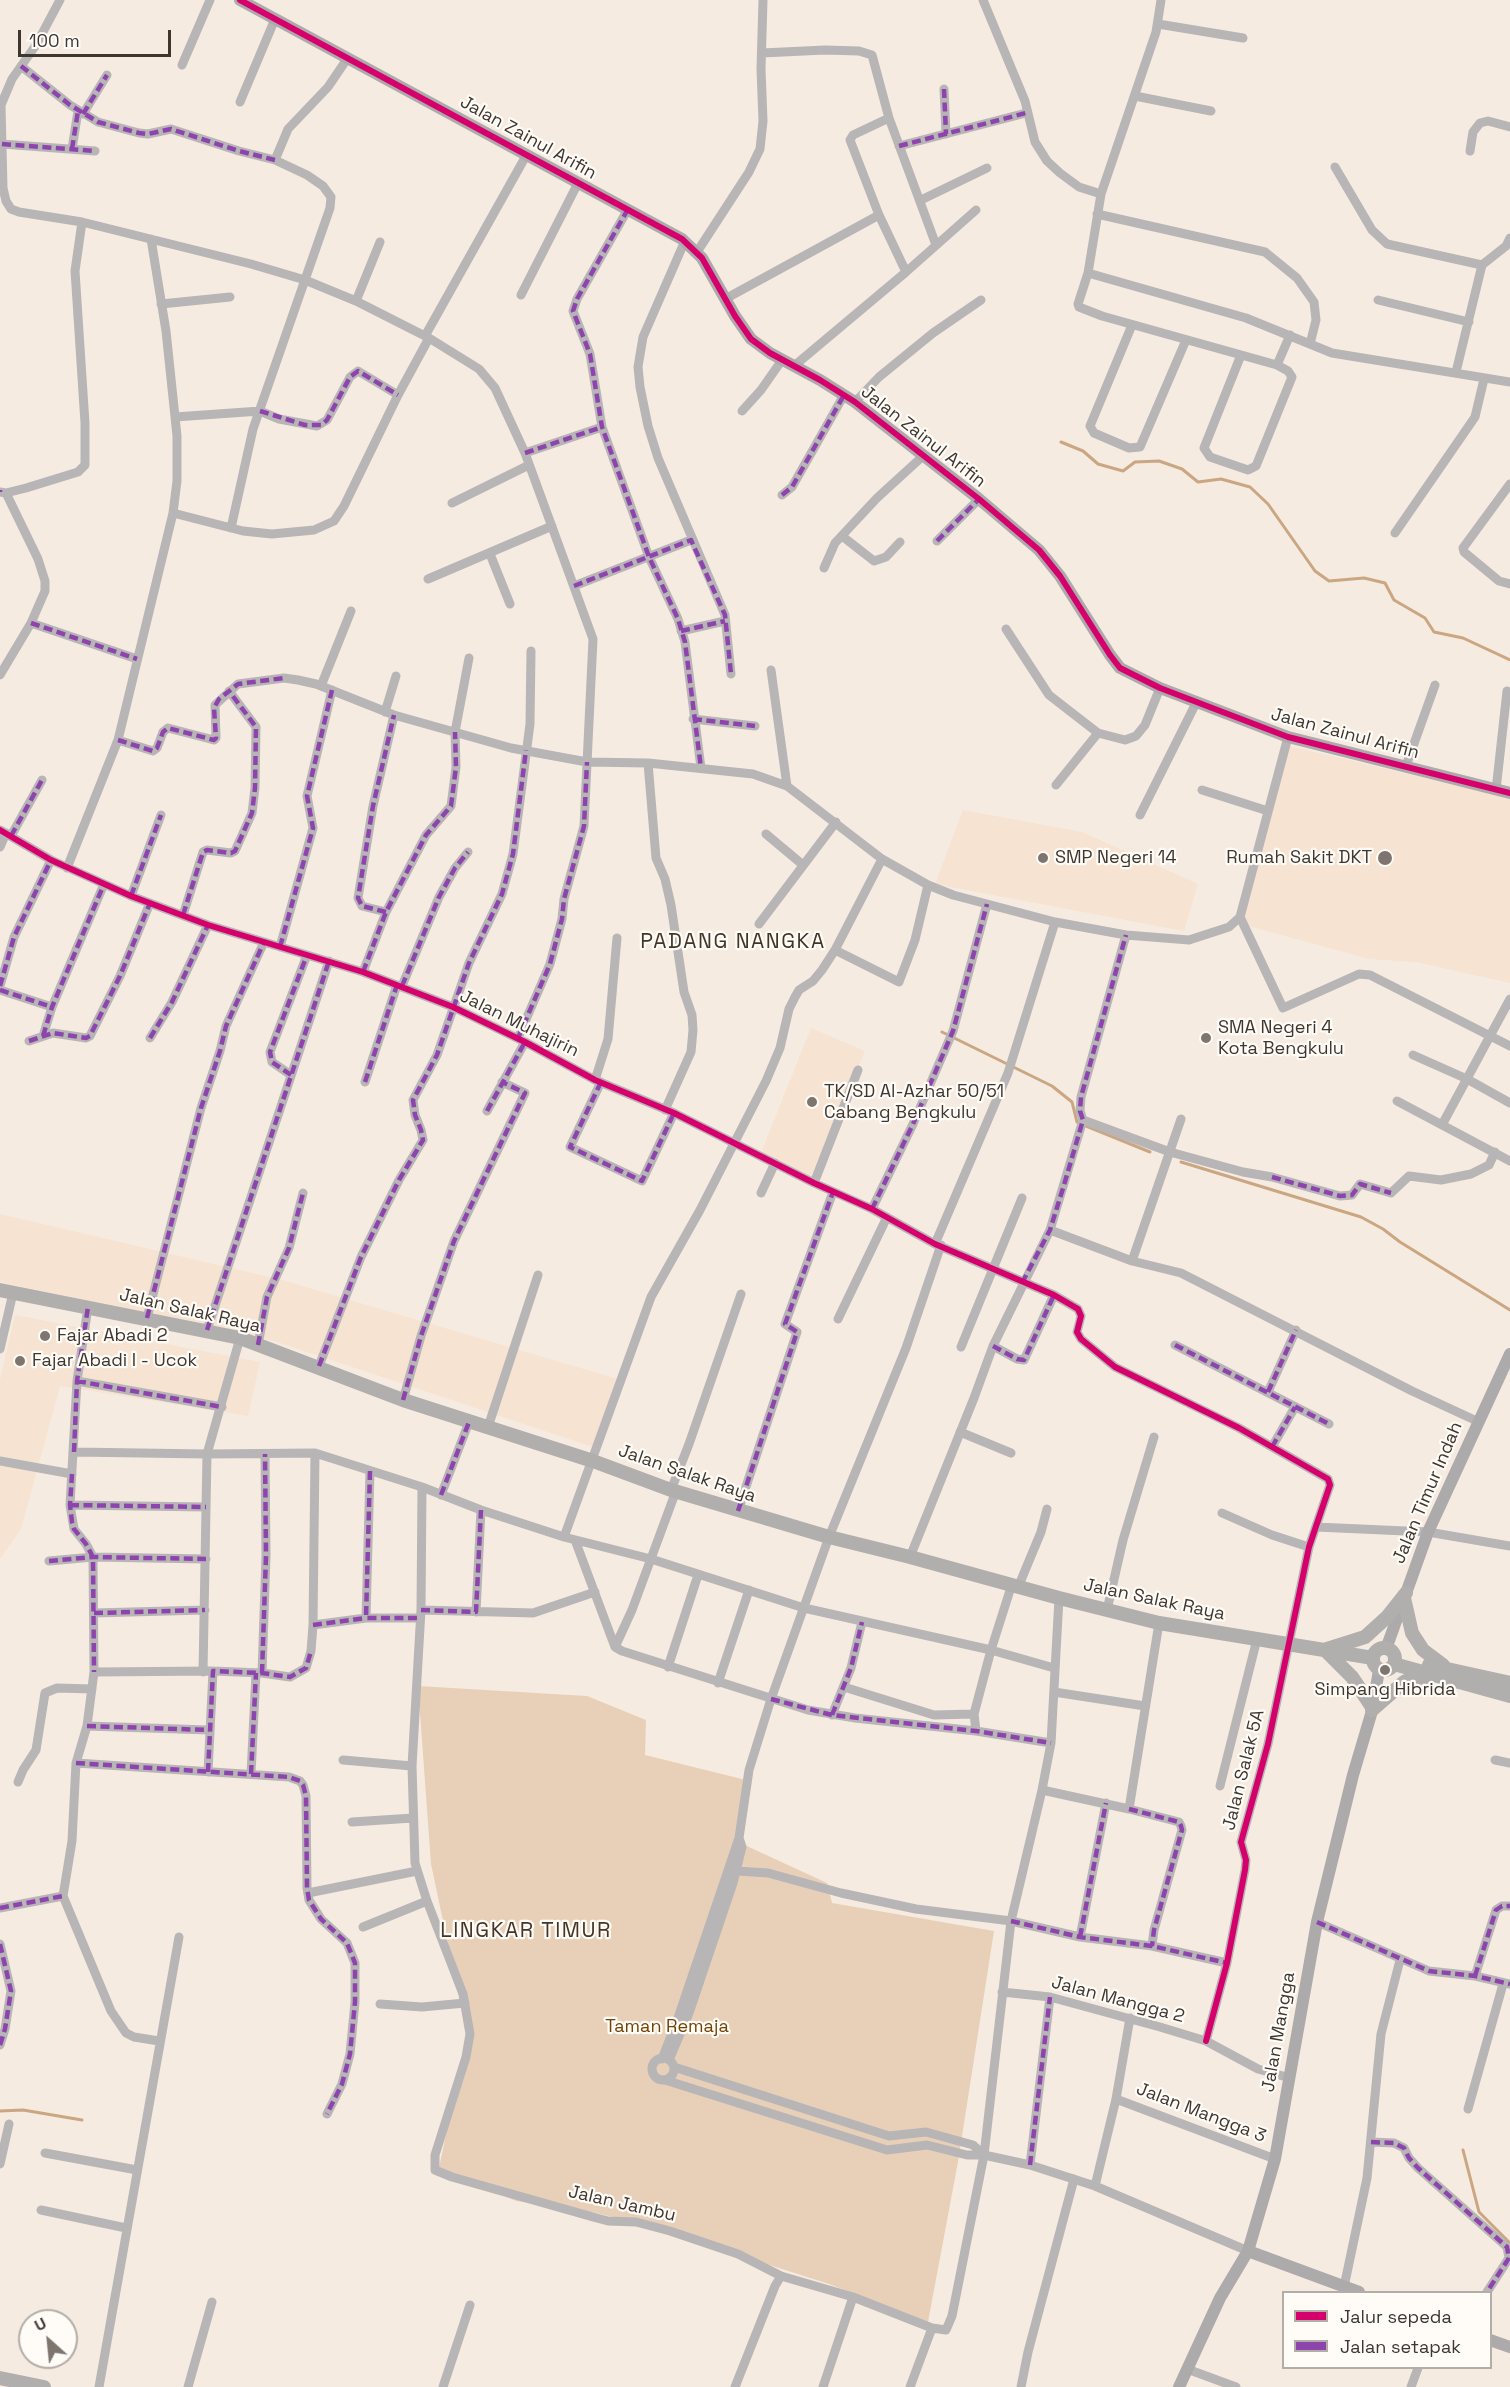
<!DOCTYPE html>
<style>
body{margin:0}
#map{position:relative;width:1510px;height:2387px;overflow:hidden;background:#f6ebe0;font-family:"Space Grotesk",sans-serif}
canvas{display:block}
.legend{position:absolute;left:1282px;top:2291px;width:210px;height:78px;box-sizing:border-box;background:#fffbf7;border:2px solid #b2ada7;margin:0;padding:8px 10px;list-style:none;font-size:18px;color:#3e3730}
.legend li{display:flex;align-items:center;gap:12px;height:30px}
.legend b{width:30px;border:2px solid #b2ada7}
.north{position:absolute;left:18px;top:2309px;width:60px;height:60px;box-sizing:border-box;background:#fffbf7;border:2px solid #b2ada7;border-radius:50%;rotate:333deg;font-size:16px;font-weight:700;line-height:24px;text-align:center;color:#3e3730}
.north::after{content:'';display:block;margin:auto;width:21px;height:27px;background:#7e766e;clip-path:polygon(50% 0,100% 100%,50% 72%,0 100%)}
.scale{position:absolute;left:18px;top:30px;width:153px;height:27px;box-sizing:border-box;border:3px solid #3e3730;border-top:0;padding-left:8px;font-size:18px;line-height:21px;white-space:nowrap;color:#3e3730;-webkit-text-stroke:4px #fffbf7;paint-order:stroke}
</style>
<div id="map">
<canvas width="1510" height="2387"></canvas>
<ul class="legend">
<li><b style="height:8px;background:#d6006c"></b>Jalur sepeda</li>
<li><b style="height:8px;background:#8e44ad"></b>Jalan setapak</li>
</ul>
<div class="north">U</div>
<div class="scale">100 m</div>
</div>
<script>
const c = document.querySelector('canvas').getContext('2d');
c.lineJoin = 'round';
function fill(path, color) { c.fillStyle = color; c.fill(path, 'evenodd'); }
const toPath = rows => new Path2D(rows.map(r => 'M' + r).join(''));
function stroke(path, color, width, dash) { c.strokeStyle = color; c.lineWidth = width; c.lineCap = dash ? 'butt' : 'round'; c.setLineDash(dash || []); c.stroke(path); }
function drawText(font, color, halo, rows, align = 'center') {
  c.font = font + ' "Space Grotesk",sans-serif'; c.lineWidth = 4.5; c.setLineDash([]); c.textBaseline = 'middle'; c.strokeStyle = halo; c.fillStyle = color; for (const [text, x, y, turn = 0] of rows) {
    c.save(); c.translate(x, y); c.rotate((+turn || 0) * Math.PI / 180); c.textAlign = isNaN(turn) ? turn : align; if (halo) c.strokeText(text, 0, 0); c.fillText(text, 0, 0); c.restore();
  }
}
fill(toPath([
 [1289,746,1510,798,1510,983,1416,962,1369,959,1249,926,1244,918],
 [963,810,1082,832,1198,884,1184,931,935,884],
 [811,1028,865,1051,810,1178,761,1153],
 [0,1214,282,1280,621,1380,596,1448,274,1341,0,1282],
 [15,1315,260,1362,248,1416,60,1386,21,1529,0,1559,0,1380]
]), '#f6e3d1');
fill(toPath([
 [418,1686,587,1696,646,1720,645,1755,746,1780,736,1841,827,1883,832,1903,994,1931,958,2162,928,2322,829,2284,654,2228,597,2213,516,2201,439,2168,467,2035,431,1864]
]), '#e8d0b8');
stroke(toPath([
 [1061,442,1083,451,1098,464,1123,471,1135,462,1159,461,1182,469,1198,482,1221,479,1250,487,1268,504,1315,571,1329,581,1364,578,1385,583,1394,600,1425,618,1434,632,1463,638,1510,660],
 [942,1032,1052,1086,1072,1102,1077,1122,1080,1123],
 [1086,1126,1150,1152],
 [1181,1162,1361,1217,1383,1229,1400,1242,1510,1310],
 [0,2111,23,2110,82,2120],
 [1463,2150,1479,2212,1510,2243]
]), '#caa682', 3);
stroke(toPath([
 [60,0,36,45,12,79,1,105,3,188,6,201,11,209,19,212,82,222,251,264,305,280,356,301,429,338,479,369,495,388,525,453,593,639,584,826,564,899,562,919,550,964,518,1038],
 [983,0,1025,101,1035,142,1047,161,1060,173,1079,187,1101,194],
 [1161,0,1156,32,1101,194,1088,273,1078,304,1079,307,1102,316,1277,365,1290,335],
 [1158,24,1243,38],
 [762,53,825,50,859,51,872,55,889,118,936,245],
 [182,65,210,0],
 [21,66,70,105,98,122,139,133,148,134,171,129,239,151,275,160,307,175,323,186,331,197,330,208,253,429,231,528],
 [944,89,946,134],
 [1135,96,1211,111],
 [240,102,275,19],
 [83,114,107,75],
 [889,118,853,135,850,140,879,215,906,272],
 [2,144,95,151],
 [899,146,1026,113],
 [72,149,78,111],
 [1470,151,1473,132,1480,123,1488,121,1510,127],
 [275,160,288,129,328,87,347,59],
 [1335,167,1372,230,1387,244,1482,265,1456,372],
 [921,200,987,168],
 [628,209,577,299,573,311,590,354,602,427,649,557,678,619,685,642,701,768],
 [1097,214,1265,252,1297,278,1314,302,1316,320,1310,344],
 [684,243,643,337,638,367,640,387,648,426,658,458,725,615,731,674],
 [697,252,749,172,760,149,763,121,761,69,763,0],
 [1482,265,1506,246,1510,238],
 [1088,273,1246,318,1332,353,1510,382],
 [521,295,578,183],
 [725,299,879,215],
 [1378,300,1469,322],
 [356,301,380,242],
 [161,304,230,297],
 [1132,325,1090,426,1094,433,1129,448,1140,447,1186,340],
 [425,336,527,154],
 [1241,355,1204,448,1210,457,1248,470,1256,466,1292,377,1288,371,1277,365],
 [794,366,906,272,976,210],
 [855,402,879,377,933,333,981,300],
 [742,411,761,390,782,360],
 [175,417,260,411,279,419,317,426,327,420,350,377,358,371,398,395],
 [525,453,602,427],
 [1510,484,1463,548,1464,552,1499,581,1510,584],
 [0,492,6,493,26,488,78,472,85,465,85,423,75,271,82,222],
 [782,495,792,487,844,395],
 [452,503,529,465],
 [173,513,243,531,272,534,314,530,334,521,344,506,398,395,429,338],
 [1395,533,1475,417,1484,379],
 [842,536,874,561,886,557,900,542],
 [937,541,979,499],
 [490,554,510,604],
 [824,568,835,543,877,498,923,456],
 [428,579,552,526],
 [574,586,691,540],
 [31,623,137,659],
 [1006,629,1049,695,1098,733,1125,740,1136,736,1145,725,1160,688],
 [681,631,725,621],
 [771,670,787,786],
 [0,675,31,623,45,591,45,581,38,559,6,493],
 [321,686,351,611],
 [385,712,396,676],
 [693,719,755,726],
 [118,740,153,751,157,748,163,732,168,728,214,740,216,738,215,705,238,684,284,678,298,680,316,684,394,715,511,748,587,762,648,763,753,774,787,786,882,859,928,885,953,895,1055,922,1126,935,1189,940,1229,927,1240,917,1288,737],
 [648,763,656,858,665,879,671,905,684,992,692,1015,693,1030,691,1052,665,1110],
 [1406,766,1435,685],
 [1056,785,1098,733],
 [1202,790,1268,811],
 [1496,790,1507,691],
 [1140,815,1197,701],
 [0,830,51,860,131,896,208,925,363,972,453,1007,525,1042,595,1080,674,1113,814,1183,872,1209,935,1244,1054,1295,1078,1309,1081,1316,1077,1332,1081,1339,1115,1367,1239,1428,1328,1479,1330,1485,1309,1547,1268,1744,1241,1842,1246,1860,1245,1870,1227,1963,1206,2041],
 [766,834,803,865],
 [11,836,42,780],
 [0,847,6,833],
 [67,868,118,740,173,513,177,481,177,436,166,331,151,239],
 [131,896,161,815],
 [386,912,362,906,358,898,373,806,394,715],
 [183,915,203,852,207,850,231,853,235,851,252,813,255,788,256,727,229,691],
 [1240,917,1283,1008,1359,974,1370,975,1510,1046],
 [759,924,836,822],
 [280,947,313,828,307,796,332,690],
 [835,950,899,982,915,940,928,885],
 [363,972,386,912,426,835,451,806,456,767,455,732,469,658],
 [0,986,14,937,51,860],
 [402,986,439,897,455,868,468,852],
 [0,990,52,1007],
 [43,1036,52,1007,104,884],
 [150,1038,172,1002,208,925],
 [29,1041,53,1033,86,1038,90,1036,120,976,150,903],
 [1413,1055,1467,1079,1510,1103],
 [291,1075,272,1062,270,1052,307,955],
 [595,1080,608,1039,617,938],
 [365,1082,397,985],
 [601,1082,570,1147,642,1181,674,1113],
 [1397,1101,1510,1161],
 [487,1111,525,1042],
 [1083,1120,1170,1152,1243,1172,1272,1177,1340,1196,1352,1195,1360,1184,1391,1193,1409,1176,1441,1180,1471,1174,1489,1165,1495,1152],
 [1443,1123,1510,999],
 [814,1183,858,1070],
 [761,1193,775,1163],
 [872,1209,913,1124,953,1031,987,904],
 [1050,1230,1132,1261,1181,1273,1412,1391,1479,1422],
 [935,1244,1008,1073,1055,922],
 [1132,1261,1181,1119],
 [88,1307,77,1381,70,1505,74,1529,86,1544,93,1557,94,1672,87,1726,76,1763,72,1841,63,1896,111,2011,126,2033,134,2037,159,2041],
 [147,1318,201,1108,220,1051,226,1026,264,942],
 [838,1319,887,1217],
 [207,1330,329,961],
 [258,1345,267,1297,289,1248,303,1193],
 [1175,1345,1329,1424],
 [993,1346,1017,1359,1024,1360,1054,1295],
 [961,1347,1022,1198],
 [0,1349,13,1293],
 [319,1366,361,1257,399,1180,423,1140,421,1130,415,1115,413,1100,437,1055,469,963,502,894,513,854,530,724,531,651],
 [77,1381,222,1407],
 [1268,1392,1296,1330],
 [403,1400,421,1336,454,1241,525,1093,502,1082],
 [488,1427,538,1275],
 [960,1432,1011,1453],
 [1272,1447,1295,1407],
 [74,1452,207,1454,315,1453,422,1487,481,1510,564,1537,651,1559,804,1608,991,1650,1054,1668],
 [0,1461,72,1474],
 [370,1471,366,1618,420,1618],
 [422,1487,421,1610,412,1766,415,1863,427,1901,463,1994,470,2034,466,2057,435,2155,435,2170,452,2177,593,2217,608,2221,636,2222,670,2231,738,2254,781,2276],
 [671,1490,689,1444,741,1294],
 [441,1495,469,1422],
 [70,1505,206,1507],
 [738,1511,797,1332,785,1324,833,1192],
 [1222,1513,1272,1535,1309,1547],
 [1316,1527,1428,1532,1510,1546],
 [564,1537,651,1297,700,1210,766,1081,780,1048,789,1009,795,997,799,990,813,981,822,970,835,950,882,859],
 [575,1540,615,1647,622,1651,808,1710,855,1718,976,1731,1051,1743],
 [910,1557,974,1398,993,1346,1050,1230,1083,1120,1080,1111,1081,1097,1126,935],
 [49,1561,93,1557,206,1559],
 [1019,1585,1041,1532,1047,1509],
 [421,1610,533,1613,595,1592],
 [1107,1610,1123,1540,1154,1437],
 [476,1612,481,1510],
 [94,1613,205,1610],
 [313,1625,366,1618],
 [615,1647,632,1610,676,1491],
 [668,1667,698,1575],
 [94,1672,213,1671,262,1673,290,1677,306,1668,311,1651,313,1625,315,1453],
 [203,1672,207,1454,240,1338],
 [262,1673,266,1556,265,1454],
 [718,1683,749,1590],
 [844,1687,934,1715,974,1714],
 [1054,1692,1145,1706],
 [832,1715,851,1668,862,1622],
 [87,1726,209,1730],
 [976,1731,974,1714,991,1650,1012,1584],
 [343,1760,412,1766],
 [1495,1760,1510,1763],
 [76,1763,289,1777,300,1781,303,1785,306,1796,307,1888,309,1900,321,1919,347,1943,355,1963,355,2002,350,2054,342,2084,327,2114],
 [208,1772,213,1671],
 [251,1774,256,1673],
 [18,1782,23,1770,36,1750,45,1693,57,1688,92,1689],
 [1220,1786,1257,1639],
 [1042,1790,1129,1809,1159,1623],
 [1129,1809,1179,1822,1181,1826,1182,1830,1154,1930,1152,1946],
 [352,1822,413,1818],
 [737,1871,768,1873,841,1893,916,1909,1011,1921,1080,1937,1152,1946,1227,1963],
 [308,1893,417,1871],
 [0,1908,63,1896],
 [1317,1922,1429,1971,1475,1976,1510,1984],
 [363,1927,427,1901],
 [1080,1937,1106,1803],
 [0,1944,11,1991,5,2029,0,2045],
 [1475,1976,1496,1910,1502,1906,1510,1906],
 [1002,1992,1050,1997,1160,2027,1206,2041,1258,2069,1290,2078],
 [380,2004,422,2007,465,2003],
 '652 2069a11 11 0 1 1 22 0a11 11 0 1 1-22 0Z',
 [662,2059,679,2015,739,1838,749,1770,771,1699,829,1537,906,1348,941,1245],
 [669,2060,689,2013,733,1883,742,1847,739,1838],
 [674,2067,889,2136,926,2132,973,2145,984,2155],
 [665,2080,887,2150,927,2145,967,2155,984,2155,1030,2165,1095,2186,1248,2251],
 [1116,2099,1275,2159],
 [1468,2109,1503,1984],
 [1371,2142,1394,2143,1404,2148,1409,2158,1418,2168,1507,2247,1509,2258,1487,2292],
 [45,2153,137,2170],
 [0,2164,9,2124],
 [1030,2165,1050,1997],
 [1095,2186,1116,2099,1130,2018],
 [41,2210,126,2228],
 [1344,2287,1367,2178,1381,2034,1400,1960],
 [1187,2369,1236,2387],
 [99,2387,179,1937],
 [188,2387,212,2302],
 [443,2387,470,2305],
 [735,2387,775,2286,781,2276,853,2297,932,2328,946,2330,952,2316,984,2155,1011,1921,1042,1790,1051,1743,1059,1598],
 [823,2387,853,2297],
 [910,2387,932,2328],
 [1021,2387,1028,2352,1074,2179],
 [1411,2387,1418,2368]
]), '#b8b5b7', 9);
stroke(toPath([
 [240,0,682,239,702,258,735,316,751,339,770,353,820,380,855,402,979,499,1039,550,1060,576,1110,655,1120,668,1160,688,1288,737,1510,793],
 [1386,1649,1428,1532,1510,1354],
 [1248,2251,1359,2292],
 [1490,2340,1510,2347],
 [1179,2387,1220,2298,1248,2251,1275,2159,1317,1922,1353,1775,1372,1711,1379,1670]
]), '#adaaac', 12);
stroke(toPath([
 [0,1290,240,1338,403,1400,593,1461,671,1490,829,1537,910,1557,1059,1598,1159,1623,1373,1658],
 [1404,1598,1412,1633,1423,1650,1443,1665],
 '1373 1659a11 11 0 1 1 22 0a11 11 0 1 1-22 0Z',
 [1327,1649,1365,1637,1387,1617,1406,1593],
 [1326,1651,1352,1677,1372,1707],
 [1394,1664,1510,1696],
 [1429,1665,1510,1683],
 [1372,1710,1404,1682,1410,1679,1428,1678],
 [0,2378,44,2387]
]), '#b1aeae', 14);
stroke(toPath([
 [21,66,70,105,98,122,139,133,148,134,171,129,239,151,275,160],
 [944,89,946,134],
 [83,114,107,75],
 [2,144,95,151],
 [899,146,1026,113],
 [72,149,78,111],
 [628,209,577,299,573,311,590,354,602,427,649,557,678,619,685,642,701,768],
 [260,411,305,425,321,425,327,420,350,377,358,371,398,395],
 [525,453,602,427],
 [0,490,0,492],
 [782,495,792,487,844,395],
 [937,541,979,499],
 [574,586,691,540,725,615,731,674],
 [31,623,137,659],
 [681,631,725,621],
 [693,719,755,726],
 [118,740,153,751,157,748,163,732,168,728,214,740,216,738,214,708,219,699,238,684,284,678],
 [11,836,42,780],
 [131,896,161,815],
 [386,912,362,906,358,898,373,806,394,715],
 [183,915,203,852,207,850,231,853,235,851,252,813,255,788,256,727,229,691],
 [280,947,313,828,307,796,332,690],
 [363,972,386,912,426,835,451,806,456,767,455,732],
 [0,986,14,937,51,860],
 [402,986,439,897,455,868,468,852],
 [0,990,52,1007],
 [43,1036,52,1007,104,884],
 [150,1038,172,1002,208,925],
 [518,1038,550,964,562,919,564,899,584,826,587,762],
 [29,1041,53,1033,86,1038,90,1036,120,976,150,903],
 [291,1075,272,1062,270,1052,307,955],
 [365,1082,397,985],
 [601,1082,570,1147,642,1181,674,1113],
 [487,1111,525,1042],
 [1272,1177,1340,1196,1352,1195,1360,1184,1391,1193],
 [872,1209,913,1124,953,1031,987,904],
 [1022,1283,1050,1230,1064,1185,1083,1120,1080,1111,1081,1097,1126,935],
 [147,1318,201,1108,220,1051,226,1026,264,942],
 [207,1330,329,961],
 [258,1345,267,1297,289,1248,303,1193],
 [1175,1345,1329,1424],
 [993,1346,1017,1359,1024,1360,1054,1295],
 [319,1366,361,1257,399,1180,423,1140,421,1130,415,1115,413,1100,437,1055,469,963,502,894,513,854,526,750],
 [77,1381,222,1407],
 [1268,1392,1296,1330],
 [403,1400,421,1336,454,1241,525,1093,502,1082],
 [1272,1447,1295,1407],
 [74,1452,77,1381,88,1307],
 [370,1471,366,1618,420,1618],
 [72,1474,70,1505,72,1522,74,1529,86,1544,93,1557,94,1672],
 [441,1495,469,1422],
 [70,1505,206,1507],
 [738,1511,797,1332,785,1324,833,1192],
 [49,1561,93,1557,206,1559],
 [421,1610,476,1612,481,1510],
 [94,1613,205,1610],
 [313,1625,366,1618],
 [262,1673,266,1556,265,1454],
 [771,1699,832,1715,976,1731,1051,1743],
 [832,1715,851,1668,862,1622],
 [87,1726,209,1730],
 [76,1763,289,1777,300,1781,303,1785,306,1796,307,1888,309,1900,321,1919,347,1943,355,1963,355,2002,350,2054,342,2084,327,2114],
 [208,1772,213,1671,262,1673,290,1677,306,1668,311,1651],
 [251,1774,256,1673],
 [1129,1809,1179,1822,1181,1826,1182,1830,1154,1930,1152,1946],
 [0,1908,63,1896],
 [1011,1921,1080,1937,1152,1946,1227,1963],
 [1317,1922,1429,1971,1475,1976,1510,1984],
 [1080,1937,1106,1803],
 [0,1944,11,1991,5,2029,0,2045],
 [1475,1976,1496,1910,1502,1906,1510,1906],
 [1371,2142,1394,2143,1404,2148,1409,2158,1418,2168,1507,2247,1509,2258,1487,2292],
 [1030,2165,1050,1997]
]), '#8e44ad', 4.5, [9, 4.5]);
stroke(toPath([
 [240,0,682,239,702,258,735,316,751,339,770,353,820,380,855,402,979,499,1039,550,1060,576,1110,655,1120,668,1160,688,1288,737,1510,793],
 [0,830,51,860,131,896,208,925,363,972,453,1007,525,1042,595,1080,674,1113,814,1183,872,1209,935,1244,1054,1295,1078,1309,1081,1316,1077,1332,1081,1339,1115,1367,1239,1428,1328,1479,1330,1485,1309,1547,1268,1744,1241,1842,1246,1860,1245,1870,1227,1963,1206,2041]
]), '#d6006c', 6);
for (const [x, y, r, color] of [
 [1043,858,6,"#7e766e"],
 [1385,858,8,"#7e766e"],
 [1206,1038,6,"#7e766e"],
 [812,1102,6,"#7e766e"],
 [45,1336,6,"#7e766e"],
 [20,1361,6,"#7e766e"],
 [1385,1670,6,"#7e766e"]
]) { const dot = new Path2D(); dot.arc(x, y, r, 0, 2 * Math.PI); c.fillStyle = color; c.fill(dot); stroke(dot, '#fffbf7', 2); }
drawText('18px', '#3e3730', '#fffbf7', [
 ["Jalan Zainul Arifin",528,138,29],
 ["Jalan Zainul Arifin",923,437,38],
 ["Jalan Zainul Arifin",1345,734,15],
 ["Jalan Muhajirin",519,1024,26],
 ["Jalan Salak Raya",190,1311,13],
 ["Jalan Salak Raya",687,1474,19],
 ["Jalan Timur Indah",1428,1493,-67],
 ["Jalan Salak Raya",1154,1600,12],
 ["Jalan Salak 5A",1244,1770,-76],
 ["Jalan Mangga 2",1118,2000,15],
 ["Jalan Mangga",1279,2032,-80],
 ["Jalan Mangga 3",1201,2113,21],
 ["Jalan Jambu",622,2204,13]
]);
drawText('18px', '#3e3730', '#fffbf7', [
 ["SMP Negeri 14",1055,858],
 ["Rumah Sakit DKT",1372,858,"right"],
 ["SMA Negeri 4",1218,1028],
 ["Kota Bengkulu",1218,1049],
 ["TK/SD Al-Azhar 50/51",824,1092],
 ["Cabang Bengkulu",824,1113],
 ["Fajar Abadi 2",57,1336],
 ["Fajar Abadi I - Ucok",32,1361],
 ["Simpang Hibrida",1385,1690,"center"]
], 'left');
drawText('18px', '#714406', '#fffbf7', [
 ["Taman Remaja",667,2027]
]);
c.letterSpacing = '1.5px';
drawText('21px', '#443627', '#fffbf7', [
 ["PADANG NANGKA",733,942],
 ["LINGKAR TIMUR",526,1931]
]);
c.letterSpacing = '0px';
</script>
